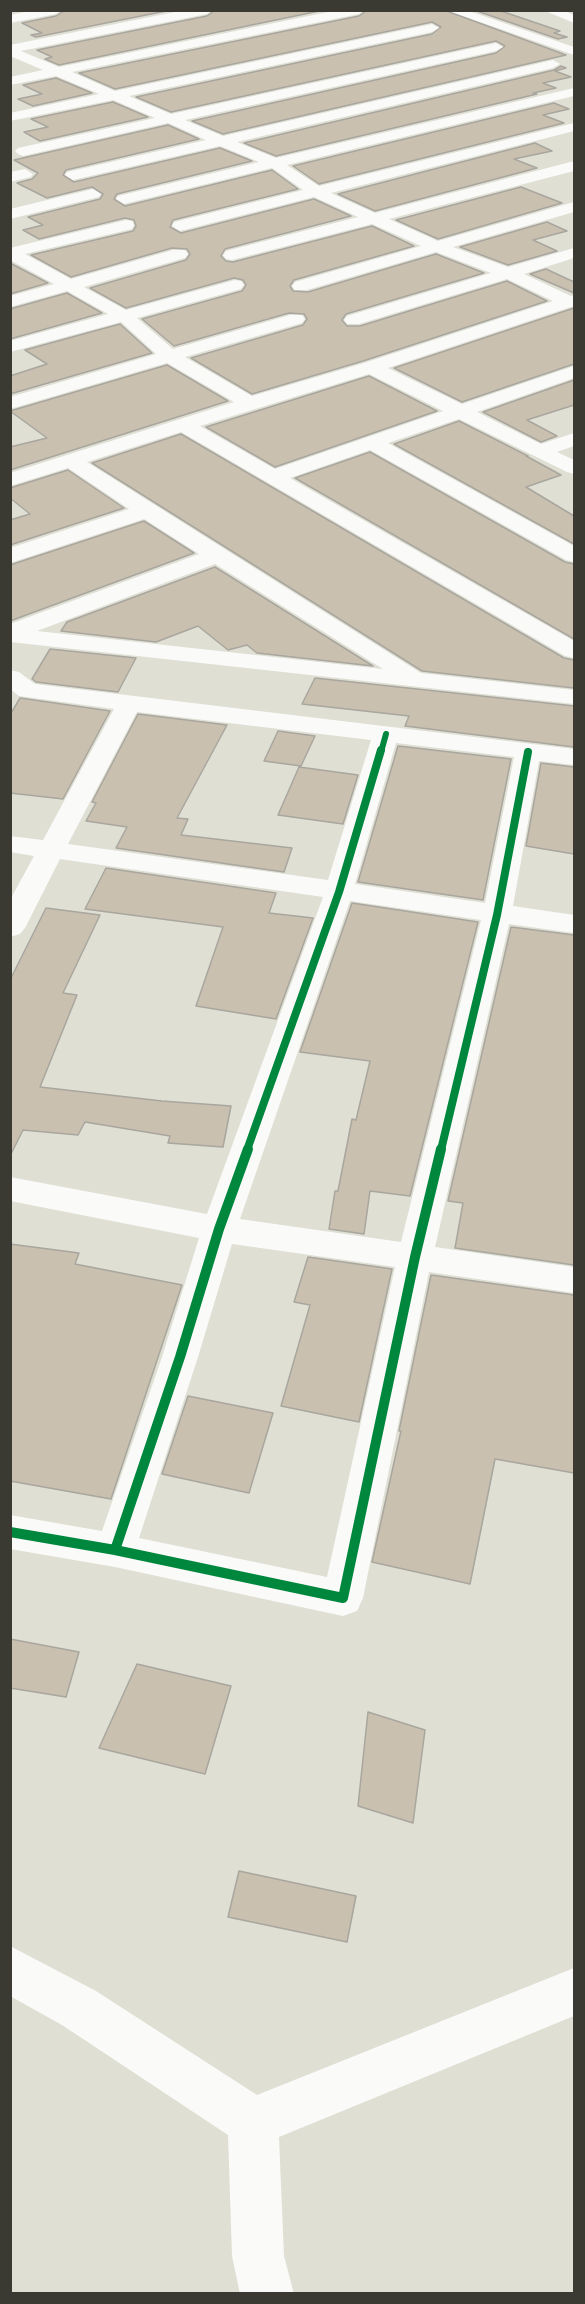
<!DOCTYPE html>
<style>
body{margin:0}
#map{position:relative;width:585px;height:2304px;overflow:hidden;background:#dfdfd4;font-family:"Space Grotesk",sans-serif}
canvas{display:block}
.frame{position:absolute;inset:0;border:12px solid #3a3a33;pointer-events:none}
</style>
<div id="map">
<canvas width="585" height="2304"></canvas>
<div class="frame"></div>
</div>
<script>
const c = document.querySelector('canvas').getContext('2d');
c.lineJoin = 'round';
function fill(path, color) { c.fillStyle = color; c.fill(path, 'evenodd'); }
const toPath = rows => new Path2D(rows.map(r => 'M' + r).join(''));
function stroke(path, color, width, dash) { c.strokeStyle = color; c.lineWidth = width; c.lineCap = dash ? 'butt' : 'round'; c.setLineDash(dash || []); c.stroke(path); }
const building = toPath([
 [65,10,171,10,36,37,31,35,42,33,22,23,56,16,65,10],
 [215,10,324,10,59,65,45,59,52,57,37,50,207,16,215,10],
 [367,10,444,10,566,55,223,134,192,121,496,53,505,46,496,41,171,112,136,97,432,34,441,27,432,22,115,89,79,73,359,16,367,10],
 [474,10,498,10,560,31,554,33,567,37,558,39,474,10],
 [561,66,566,68,555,71,571,77,543,83,556,88,533,93,537,94,276,156,244,143,554,70,561,66],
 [56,78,92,93,33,106,18,99,42,94,23,85,56,78],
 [113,102,148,117,40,141,24,132,48,127,31,119,113,102],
 [554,103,569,109,543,115,564,123,319,184,293,166,554,103],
 [168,125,199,139,66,170,63,175,74,182,220,148,252,161,117,194,114,199,125,206,272,170,298,189,173,220,170,227,181,233,314,199,351,216,225,249,221,256,226,261,233,262,372,226,414,246,294,280,290,286,293,291,308,292,436,254,484,273,346,314,342,320,347,326,360,326,507,281,547,301,363,361,252,394,191,358,303,325,307,319,304,314,289,313,174,346,142,319,242,291,246,285,243,280,234,278,126,308,90,288,186,260,190,254,187,249,172,248,71,277,31,255,133,231,136,226,134,220,125,218,39,239,23,230,43,225,28,217,100,199,103,194,92,187,47,198,17,183,32,179,38,173,14,160,168,125],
 [535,143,552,151,514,159,537,168,375,211,338,194,535,143],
 [521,187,562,203,438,239,396,220,521,187],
 [547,222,567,231,533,240,557,251,508,265,460,247,547,222],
 [10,263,48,283,10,294,10,263],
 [546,269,574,282,574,293,530,274,546,269],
 [67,293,102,313,10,339,10,309,67,293],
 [574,308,574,364,462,402,394,368,574,308],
 [120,324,152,353,10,394,10,376,47,364,25,350,120,324],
 [167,365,228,401,10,470,10,447,47,438,10,411,167,365],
 [369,376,437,411,275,467,206,427,369,376],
 [574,380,574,405,527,420,557,436,541,442,483,412,574,380],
 [459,421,528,456,526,456,561,475,526,487,574,516,574,544,394,444,459,421],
 [181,434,564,658,574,660,574,688,422,671,92,463,181,434],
 [370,452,565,562,574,564,574,639,295,478,370,452],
 [68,470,124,508,10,545,10,520,30,514,10,498,10,488,68,470],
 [144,521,194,553,10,621,10,565,144,521],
 [215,567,373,666,257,653,247,645,228,650,198,626,156,642,61,631,67,622,215,567],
 [50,649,136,658,118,692,36,682,32,679,50,649],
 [315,678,574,706,574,747,405,726,409,716,302,704,315,678],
 [20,698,110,711,63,799,10,793,10,715,20,698],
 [138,714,227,725,177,818,188,819,181,835,292,848,284,872,116,848,127,827,86,821,96,803,92,802,138,714],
 [278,731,315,736,301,766,264,761,278,731],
 [398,746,511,759,483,900,358,882,398,746],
 [541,763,574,767,574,854,526,846,541,763],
 [299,767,358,775,343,824,278,815,299,767],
 [106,868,276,893,269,913,313,918,276,1019,196,1006,223,927,85,909,106,868],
 [352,903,478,922,410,1196,370,1191,364,1234,329,1229,335,1191,338,1191,352,1119,356,1120,370,1061,300,1052,352,903],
 [46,908,100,915,63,993,77,995,40,1087,162,1101,231,1106,223,1147,168,1143,170,1136,85,1122,78,1135,23,1130,10,1156,10,980,46,908],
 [511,927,574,935,574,1265,455,1248,463,1203,448,1201,511,927],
 [10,1244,79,1253,75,1264,182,1285,111,1499,10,1481,10,1244],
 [308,1257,392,1269,359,1422,281,1406,310,1305,294,1302,308,1257],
 [431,1275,574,1295,574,1473,495,1459,470,1584,372,1562,401,1431,399,1431,431,1275],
 [188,1396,273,1413,249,1493,162,1474,188,1396],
 [10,1639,79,1652,66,1697,10,1688,10,1639],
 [137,1664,231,1686,205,1774,99,1748,137,1664],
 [368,1712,425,1730,413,1823,358,1806,368,1712],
 [239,1871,356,1896,347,1942,228,1917,239,1871]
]);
fill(building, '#cac0b0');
stroke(building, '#a8a69e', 1.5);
fill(toPath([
 [34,10,62,10,56,14,10,23,10,15,34,10],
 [185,10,213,10,207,14,21,51,59,67,338,10,365,10,359,14,72,72,115,91,432,24,439,28,432,32,129,96,171,114,496,43,503,47,496,51,185,120,223,136,553,60,560,64,553,68,237,142,276,158,574,88,574,96,287,165,319,186,574,123,574,131,331,193,375,213,574,161,574,171,389,219,438,241,574,202,574,212,453,247,508,267,574,248,574,258,524,274,571,296,574,295,574,306,388,368,462,404,574,366,574,378,477,412,541,444,574,433,574,446,557,452,574,460,574,474,567,472,459,419,388,443,574,546,574,562,566,560,370,450,290,478,574,641,574,658,565,656,181,432,87,462,421,673,574,690,574,704,10,642,10,624,199,554,144,519,10,563,10,548,129,509,68,468,10,486,10,473,234,402,167,363,10,409,10,397,156,354,121,322,10,352,10,341,108,314,67,291,10,307,10,296,54,284,10,260,10,248,126,220,132,221,134,225,132,229,25,254,71,279,173,250,185,250,188,254,185,258,84,287,126,310,235,280,241,281,244,285,241,289,137,318,173,349,290,315,302,315,305,319,302,323,185,357,252,396,364,363,553,301,507,279,359,324,347,324,344,320,347,316,491,273,436,252,307,290,295,290,292,286,295,282,421,246,372,224,232,260,226,259,223,255,226,251,358,217,314,197,180,231,172,226,174,222,303,190,272,168,124,204,116,199,118,196,259,162,220,146,73,180,65,175,67,172,206,140,168,123,23,156,18,154,15,151,18,148,155,118,113,100,10,121,10,113,99,94,56,76,10,85,10,77,43,70,10,56,10,45,185,10],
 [369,374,443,411,275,469,200,426,369,374],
 [215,564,383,669,37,631,215,564],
 [446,10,466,10,574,47,574,55,446,10],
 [543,10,562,10,574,15,574,23,543,10],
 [25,169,33,174,31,177,10,182,10,172,25,169],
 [93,189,101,194,99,197,10,219,10,209,93,189],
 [10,670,19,672,35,684,574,749,574,765,539,761,513,906,574,915,574,933,509,924,435,1247,574,1267,574,1293,429,1272,363,1598,357,1611,343,1616,115,1567,10,1549,10,1515,102,1531,162,1357,199,1238,10,1201,10,1177,207,1214,323,897,60,859,25,928,20,934,10,937,10,900,34,856,10,852,10,836,43,840,114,709,19,696,10,689,10,670],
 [137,712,371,740,328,880,68,844,137,712],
 [396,743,514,757,485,903,355,884,396,743],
 [350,901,481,920,401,1242,240,1219,350,901],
 [232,1244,395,1267,327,1577,139,1538,198,1357,232,1244],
 [10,1946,96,1991,257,2095,574,1968,574,2016,279,2137,284,2256,294,2294,240,2294,232,2256,228,2135,62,2025,10,1996,10,1946]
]), '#fafaf9');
stroke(toPath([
 [381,752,386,734]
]), '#00873e', 6);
stroke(toPath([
 [247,1150,339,892,381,750],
 [441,1150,497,915,528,752]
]), '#00873e', 8);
stroke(toPath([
 [10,1532,115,1550,343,1598,415,1257,441,1149],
 [115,1550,180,1357,219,1229,248,1149]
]), '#00873e', 10);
</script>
